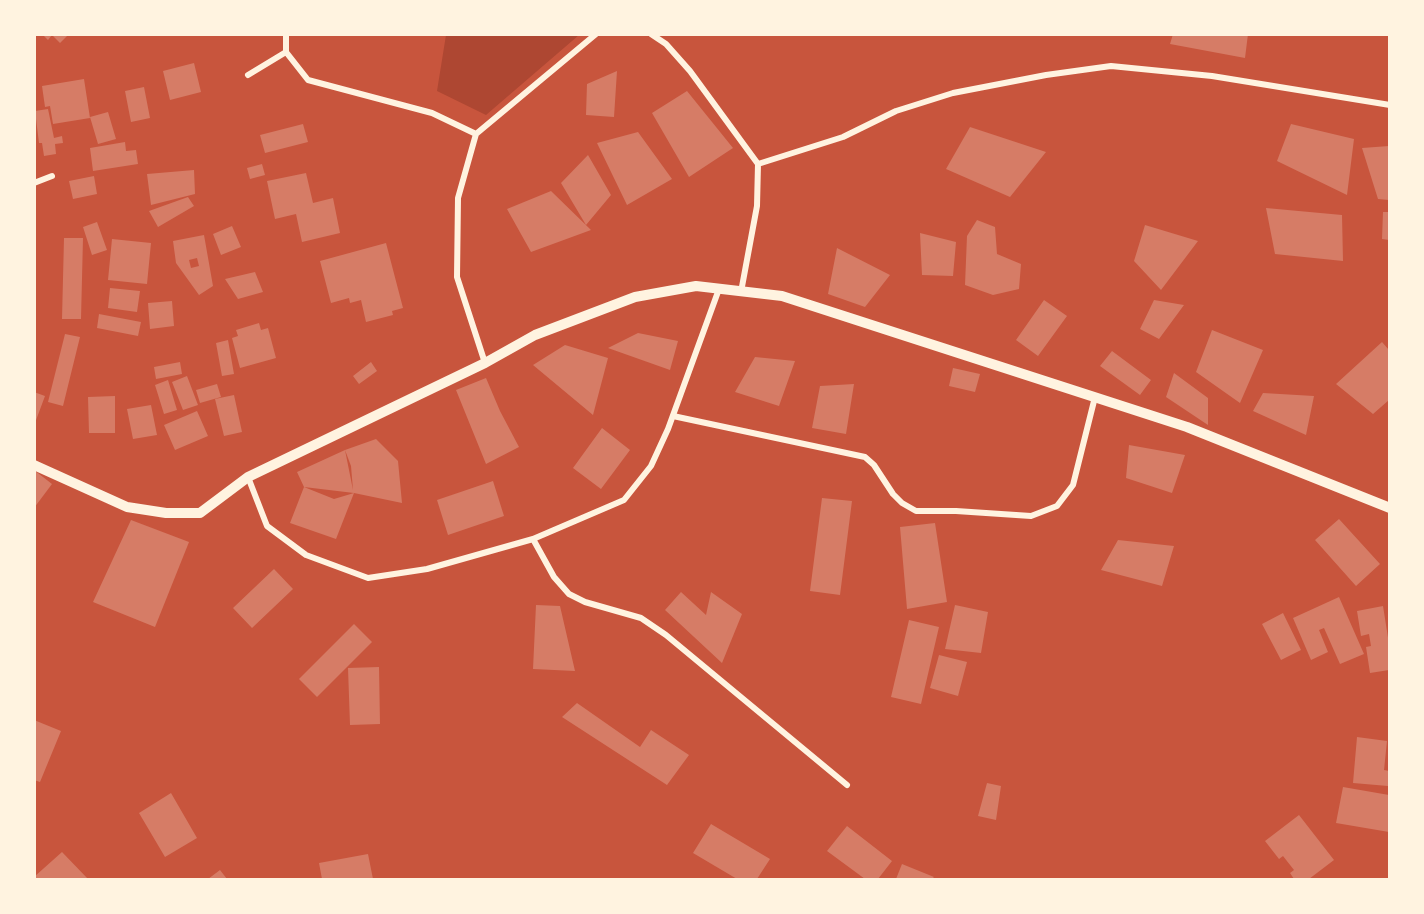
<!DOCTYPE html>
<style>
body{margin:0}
#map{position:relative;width:1424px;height:914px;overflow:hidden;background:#c8553d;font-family:Merriweather,serif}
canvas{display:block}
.frame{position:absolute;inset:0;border:36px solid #fff3e0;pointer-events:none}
</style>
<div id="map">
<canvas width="1424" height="914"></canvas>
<div class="frame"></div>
</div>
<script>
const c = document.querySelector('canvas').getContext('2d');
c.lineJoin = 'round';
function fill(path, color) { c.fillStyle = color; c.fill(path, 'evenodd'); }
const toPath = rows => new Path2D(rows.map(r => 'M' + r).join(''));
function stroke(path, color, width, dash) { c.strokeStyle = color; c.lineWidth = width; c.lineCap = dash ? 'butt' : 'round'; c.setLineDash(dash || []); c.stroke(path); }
fill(toPath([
 [446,35,446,34,579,35,486,115,437,91]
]), '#ae4732');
fill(toPath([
 [42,34,69,34,60,43,52,35,48,40],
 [1173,34,1248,34,1245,58,1170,44],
 [194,63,201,92,170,100,163,71],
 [617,71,614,117,586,115,587,84],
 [84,79,90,118,53,124,50,106,45,107,42,86],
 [144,87,150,118,131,122,125,91],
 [687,91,733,148,689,177,652,113],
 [48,109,54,138,62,136,63,143,55,144,56,154,44,156,42,143,39,143,35,111],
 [108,112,116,139,98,144,90,117],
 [303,124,308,142,265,153,260,135],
 [1291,124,1354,139,1347,195,1277,161],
 [970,127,1046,152,1010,197,946,169],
 [638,132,672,179,627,205,597,143],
 [125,142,126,151,136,150,138,164,93,171,90,148],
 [1389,146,1389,200,1378,199,1362,148],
 [588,155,611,195,586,225,561,183],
 [262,164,265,175,250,179,247,168],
 [194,170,195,194,151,205,147,174],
 [306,173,313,203,333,198,340,233,302,242,296,214,275,219,267,181],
 [94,176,97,194,73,199,69,181],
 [551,191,591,230,531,252,507,209],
 [188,197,194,206,158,227,149,211],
 [1266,208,1342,215,1343,261,1275,254],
 [1383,212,1389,212,1389,240,1382,239],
 [977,220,995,227,997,254,1021,264,1019,289,993,295,965,285,967,236],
 [97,222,107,250,92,255,83,227],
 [1145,225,1198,241,1161,290,1134,261],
 [232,226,241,247,221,255,213,234],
 [920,233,956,242,953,276,922,275],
 [204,235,213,286,199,295,176,263,173,241],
 [197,258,199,266,191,268,189,260],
 [64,238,83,238,81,319,62,319],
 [112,239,151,243,147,284,108,280],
 [386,243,403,308,392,311,393,315,366,322,361,300,350,303,349,298,331,303,320,261],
 [837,248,890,275,865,307,828,294],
 [255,272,263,292,238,299,225,279],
 [110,288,140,291,137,312,108,308],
 [1044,300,1067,316,1038,356,1016,340],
 [1154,300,1184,305,1159,339,1140,329],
 [172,301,174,326,150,329,148,303],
 [99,314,141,322,138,336,97,328],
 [259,323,261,330,268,328,276,358,240,368,232,338,238,336,236,330],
 [1212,330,1263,350,1240,403,1196,372],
 [638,333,678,341,670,370,608,348],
 [65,334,80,337,63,406,48,402],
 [228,340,234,374,222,376,216,343],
 [1382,342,1389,350,1389,400,1373,414,1336,384],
 [565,345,608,358,593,415,533,365],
 [1112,351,1151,380,1140,395,1100,366],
 [755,357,795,361,779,406,735,392],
 [180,362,182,374,156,379,154,367],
 [371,362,377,371,359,384,353,376],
 [953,368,980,374,975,392,949,386],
 [1174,373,1208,398,1208,425,1166,397],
 [187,376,198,405,183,410,172,382],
 [486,378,500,411,519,447,486,464,456,390],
 [168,380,177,410,164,414,155,385],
 [217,384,221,397,200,403,196,390],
 [854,384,846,434,812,428,820,386],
 [34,392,45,396,35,423,34,423],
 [1263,393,1314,396,1306,435,1253,411],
 [234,395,242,432,224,436,215,399],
 [115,396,115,433,89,433,88,397],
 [151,405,157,435,133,439,127,409],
 [197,411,208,436,175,450,164,425],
 [602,428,630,450,601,489,573,468],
 [376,439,398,461,402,503,354,493,336,539,290,523,304,487,297,472,345,450,353,490,351,466,345,450],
 [304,487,354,493,334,499],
 [1129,445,1185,455,1172,493,1126,478],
 [34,470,52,484,34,508],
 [493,481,504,516,448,535,437,500],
 [822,498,852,501,840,595,810,591],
 [1339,519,1380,564,1356,586,1315,540],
 [131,520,189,542,155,627,93,602],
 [935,523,947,602,907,609,900,527],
 [1118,540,1174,546,1162,586,1101,570],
 [274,569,293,589,252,628,233,608],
 [681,592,706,615,711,592,742,614,722,663,665,610],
 [1339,597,1364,654,1340,664,1324,628,1319,630,1328,652,1311,660,1293,618],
 [536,605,560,606,575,671,533,669],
 [955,605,988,612,981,653,945,649],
 [1383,606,1389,644,1389,670,1370,673,1366,647,1371,646,1369,634,1361,636,1357,611],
 [1283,613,1301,650,1281,660,1262,624],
 [909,620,939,627,921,704,891,697],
 [354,624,372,642,317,697,299,679],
 [939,655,967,662,958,696,930,688],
 [379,667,380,724,350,725,348,668],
 [577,703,640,747,651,730,689,755,667,785,562,717],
 [34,720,61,731,40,782,34,780],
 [1357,737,1387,741,1384,770,1389,771,1388,786,1353,783],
 [987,783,1001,786,996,820,978,816],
 [1343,787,1389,795,1389,832,1336,823],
 [171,793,197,838,165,857,139,813],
 [1299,815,1334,860,1309,879,1294,879,1290,873,1294,870,1283,856,1279,859,1265,841],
 [711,824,770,859,757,879,737,879,693,853],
 [847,826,892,861,878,879,865,879,827,851],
 [62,852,88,879,34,879,34,877],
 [368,854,373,879,322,879,319,863],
 [902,864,934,877,932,879,896,879],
 [220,870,227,879,208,879]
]), '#d67c66');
stroke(toPath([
 [286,34,286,52,308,80,432,113,476,134],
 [651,34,666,44,690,71,758,164,757,206,741,292],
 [248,75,286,52],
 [758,164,843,137,896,111,953,93,1046,75,1111,66,1212,76,1390,105],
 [34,183,52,176],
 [485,363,457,277,458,198,476,134,596,34],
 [673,416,865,457,874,465,893,494,902,503,916,511,956,511,1031,516,1057,506,1073,485,1095,397],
 [248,477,267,526,306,555,368,578,427,569,533,539,624,500,651,466,668,429,719,289],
 [533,539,554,577,569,594,585,602,641,618,666,635,847,785]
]), '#fff3e0', 6);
stroke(toPath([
 [34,465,127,507,166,513,200,513,248,477,485,363,535,335,635,297,696,286,782,296,1187,427,1390,508]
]), '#fff3e0', 10);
</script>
